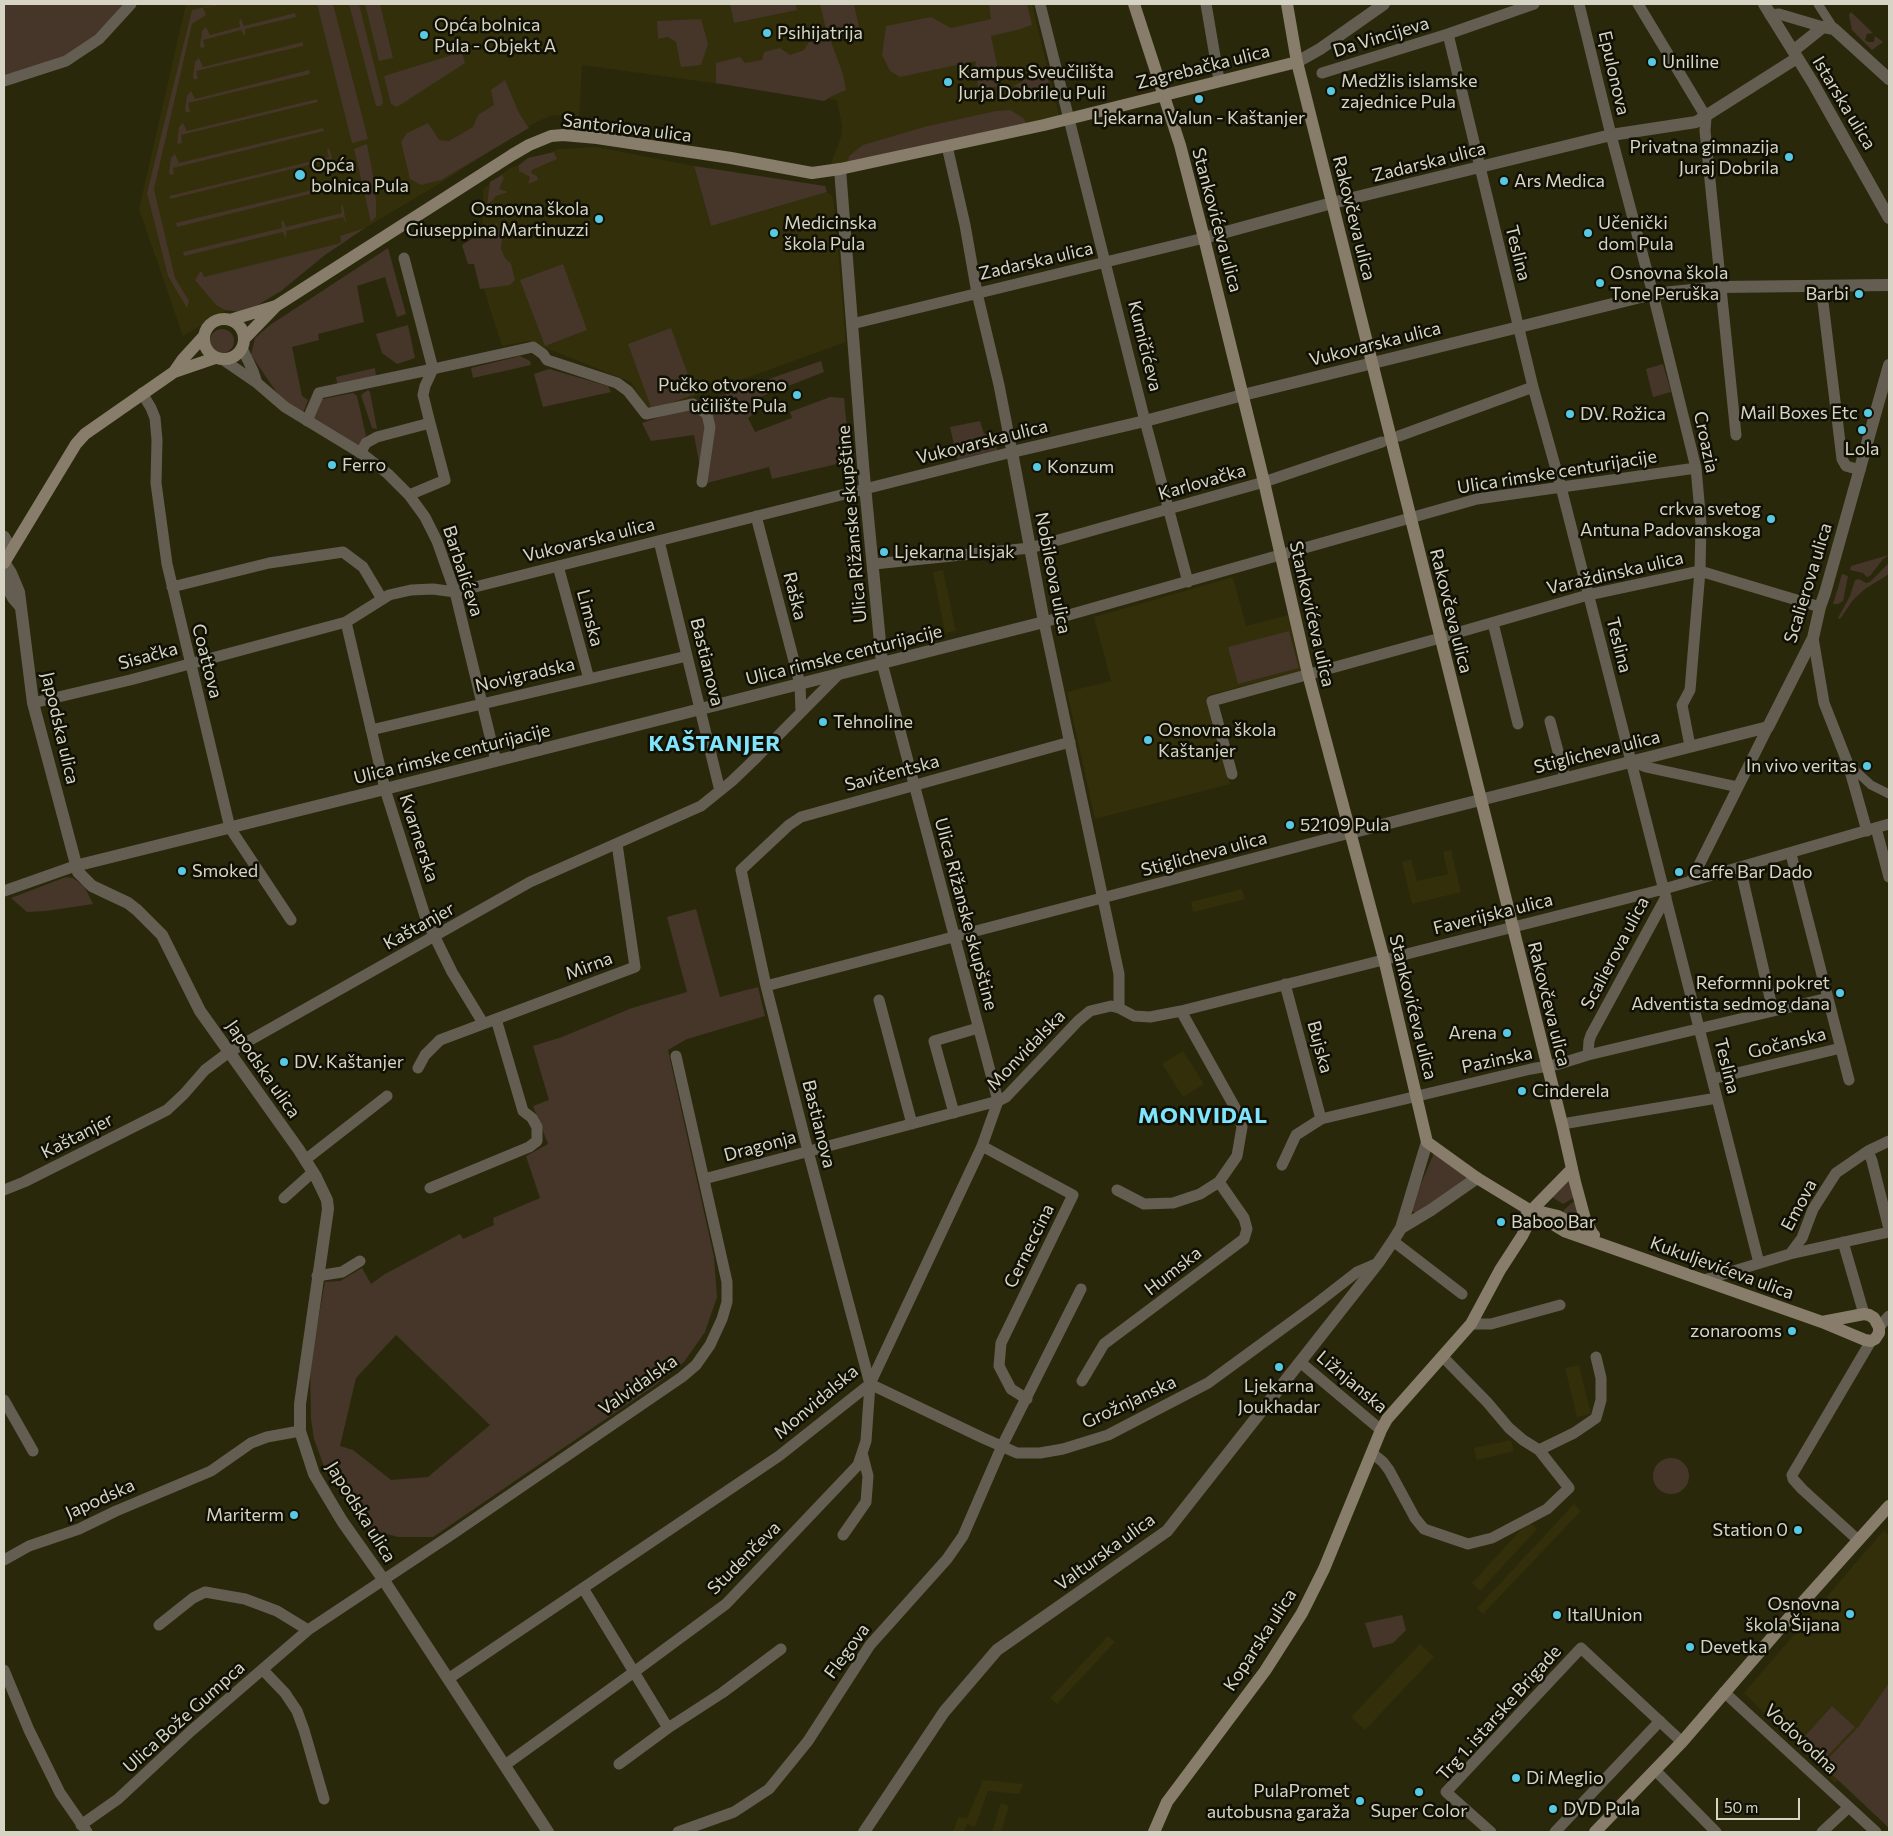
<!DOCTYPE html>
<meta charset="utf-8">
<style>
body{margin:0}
#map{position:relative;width:1893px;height:1836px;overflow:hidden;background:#2a280b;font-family:Commissioner,sans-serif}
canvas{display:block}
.frame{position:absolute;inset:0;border:5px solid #d6d5c5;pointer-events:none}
.scale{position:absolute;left:1716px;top:1798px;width:84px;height:22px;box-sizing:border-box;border:2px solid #d6d5c5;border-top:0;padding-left:6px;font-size:15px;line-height:18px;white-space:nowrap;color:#d6d5c5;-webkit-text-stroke:4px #111005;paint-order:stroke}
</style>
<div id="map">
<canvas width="1893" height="1836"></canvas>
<div class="frame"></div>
<div class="scale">50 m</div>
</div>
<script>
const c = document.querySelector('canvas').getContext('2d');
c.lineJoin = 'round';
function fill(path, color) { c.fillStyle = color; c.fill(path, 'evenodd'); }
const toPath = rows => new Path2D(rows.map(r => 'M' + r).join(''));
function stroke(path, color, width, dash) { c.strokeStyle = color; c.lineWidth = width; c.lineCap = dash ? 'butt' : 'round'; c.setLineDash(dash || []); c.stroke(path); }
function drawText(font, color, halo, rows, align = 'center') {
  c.font = font + ' Commissioner,sans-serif'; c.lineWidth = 5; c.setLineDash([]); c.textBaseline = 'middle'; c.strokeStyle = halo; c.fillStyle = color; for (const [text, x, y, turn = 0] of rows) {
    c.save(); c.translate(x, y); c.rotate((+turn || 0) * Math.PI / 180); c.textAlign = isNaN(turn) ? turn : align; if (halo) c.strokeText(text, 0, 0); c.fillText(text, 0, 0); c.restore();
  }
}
fill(toPath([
 [186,4,1032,4,1059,116,830,166,841,137,842,125,837,100,582,65,579,118,553,115,534,123,439,184,183,336,139,209],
 [596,147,694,166,711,226,827,192,832,196,834,203,846,342,702,394,649,411,631,382,528,341,502,346,482,283,483,189,510,168,559,149],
 [943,570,956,631,945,633,933,572],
 [1233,577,1246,626,1289,615,1303,671,1208,695,1230,784,1095,819,1067,692,1111,681,1094,617],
 [1451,850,1461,892,1412,904,1402,862,1411,859,1417,881,1448,874,1443,852],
 [1242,889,1245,899,1193,912,1191,902],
 [1183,1051,1204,1084,1183,1097,1162,1064],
 [1579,1365,1591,1414,1577,1417,1565,1368],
 [1511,1440,1514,1451,1477,1460,1474,1448],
 [1574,1504,1581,1511,1483,1614,1477,1608],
 [1529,1521,1537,1529,1480,1591,1472,1583],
 [1884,1530,1889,1536,1889,1724,1835,1783,1744,1693],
 [1108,1636,1115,1642,1057,1704,1050,1698],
 [1420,1644,1434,1657,1365,1730,1351,1717],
 [983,1780,1023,1784,1019,1794,988,1791,975,1827,967,1824,964,1832,953,1832,958,1817,967,1818],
 [1001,1803,1009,1806,1001,1832,992,1832]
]), '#322f0a');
fill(toPath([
 [4,4,131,4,66,61,4,81],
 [218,4,223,4,203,8,206,15,192,24,154,189,175,278,189,301,187,308,168,276,147,193,192,10],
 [317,4,333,4,368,139,352,143],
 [349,4,359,4,382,97,383,103,381,106,376,106],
 [365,4,380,4,393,58,379,61],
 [730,4,796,4,797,10,734,23],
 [820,4,854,4,860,31,830,39,843,74,846,90,832,96,824,101,716,83,716,63,740,57,745,63,762,60,764,52,780,48,790,55,804,50,809,42,828,38],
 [989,4,1027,4,1032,25,1017,30,991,36,997,64,998,87,978,87,975,69,976,61,900,77,890,71,882,55,886,26,931,17,951,28,991,19],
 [1851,12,1873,33,1867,34,1865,40,1868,42,1874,42,1875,36,1883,42,1872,50,1852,30,1849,15],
 [295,13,296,17,245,29,245,37,241,30,203,40,205,47,201,48,200,46,202,31,206,27,210,35,240,27,239,21,241,19,244,26],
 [701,19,708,44,701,65,681,67,676,42,668,37,658,39,657,21],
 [303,42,303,46,196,71,198,79,194,79,193,77,195,62,199,58,203,67],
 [462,52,465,63,397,107,391,104,384,76],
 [309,70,310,74,188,103,190,112,186,112,185,110,187,96,191,91,195,99],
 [1047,77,1053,100,1044,101,1014,86,1024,80],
 [505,80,519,113,529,128,441,180,421,185,410,179,401,142,407,133,428,123,439,140,449,141,473,127,478,115,494,105,491,90],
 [317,99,318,102,181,135,182,143,178,144,177,142,179,127,183,123,187,131],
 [1010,110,1023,118,1027,124,848,162,849,156,863,145,924,127,996,111],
 [323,128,324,131,173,168,174,174,170,175,169,173,171,158,175,154,179,163],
 [367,144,373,175,376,201,376,217,371,222,354,149],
 [329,148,334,165,333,167,329,160,170,199,169,196,329,157,327,150],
 [554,152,557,159,532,170,531,173,537,176,538,180,528,184,530,177,519,171,519,165,528,158],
 [694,166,825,186,827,192,711,226],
 [502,175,504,178,499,189,508,192,496,196,487,206,490,182],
 [337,184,338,187,177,227,176,223],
 [343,205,346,224,343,217,286,231,286,239,283,232,184,256,183,252,282,228,281,222,283,220,286,227,342,213,341,207],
 [496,222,502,238,501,249,505,258,511,264,515,280,510,285,480,289,474,264,468,264,462,245,483,232,490,232,494,229],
 [365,228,325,255,281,291,253,308,241,312,225,310,216,305,195,280,200,272,202,272,204,277,337,244,341,242,340,236],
 [388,248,406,314,397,317,385,277,357,286,364,322,318,334,319,340,292,347,302,396,308,400,302,416,286,406,251,355,255,338,270,325],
 [563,264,587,330,545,346,520,280],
 [408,325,415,358,397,364,382,353,376,334],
 [671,328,695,394,652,410,628,344],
 '210 341a12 12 0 1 1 24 0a12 12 0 1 1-24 0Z',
 [520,356,530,361,531,365,473,378,471,368],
 [821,361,824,372,755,399,757,411,748,418,755,432,792,418,790,412,830,397,844,398,850,461,772,479,769,467,703,484,694,435,651,441,642,423],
 [1663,364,1671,392,1653,397,1646,369],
 [375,368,376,377,338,387,336,377],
 [549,369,608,386,611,392,543,407,534,374],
 [368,390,370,392,377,429,372,428,361,395],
 [353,393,357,396,366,436,355,448,308,420,317,400],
 [980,421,984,434,993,433,998,453,958,463,950,427],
 [1889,555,1883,559,1870,576,1867,577,1863,573,1850,570,1851,566],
 [1889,563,1889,574,1865,589,1853,600,1840,619,1838,618,1850,596,1855,580,1859,579,1866,583,1870,582],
 [1842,574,1848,576,1843,601,1838,604,1833,604],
 [1289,631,1299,668,1238,684,1228,647],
 [66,877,73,878,84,886,93,904,46,911,27,912,11,898],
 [696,909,720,997,758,987,765,1016,687,1039,668,1050,714,1257,717,1297,705,1332,684,1362,654,1386,433,1537,398,1537,364,1528,326,1472,314,1439,311,1419,310,1364,325,1282,340,1281,362,1268,371,1284,385,1274,460,1234,463,1239,494,1225,493,1218,540,1198,526,1156,548,1144,533,1106,549,1100,533,1046,562,1037,632,1008,687,992,667,917],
 [396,1335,490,1425,428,1477,391,1480,353,1450,340,1446,356,1378],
 [1434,1153,1470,1177,1418,1214,1410,1210],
 [1570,1179,1575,1197,1563,1204,1552,1197],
 [1573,1202,1576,1203,1580,1218,1576,1221,1563,1214,1564,1210],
 '1653 1476a18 18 0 1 1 36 0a18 18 0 1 1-36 0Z',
 [1402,1615,1406,1630,1393,1643,1373,1648,1365,1623],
 [1889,1683,1889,1828,1822,1765,1859,1726],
 [1832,1706,1855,1727,1821,1763,1799,1743]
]), '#453629');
stroke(toPath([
 [1818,4,1834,29],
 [1848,764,1871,785,1889,794]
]), '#645e52', 9);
stroke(toPath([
 [1040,4,1145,421,1188,582],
 [1206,4,1219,80],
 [1579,4,1611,135,1653,294,1696,468,1701,524,1700,571,1690,690,1682,705,1690,746],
 [1638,4,1706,117,1705,131,1736,435],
 [1770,15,1779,14,1823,27],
 [1448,34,1533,387,1561,487,1759,1263],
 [1322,73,1448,34,1534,4],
 [4,81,66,61,99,39,131,4],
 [404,258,433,369,533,347,543,354,547,360,617,383,628,391,646,414,693,404,707,414,710,427,702,482],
 [1821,286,1842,459,1846,466,1860,470],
 [852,324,1204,238],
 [242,348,253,371,257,383],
 [222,359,257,383,285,407,364,455,388,474,409,495,425,517,437,541,455,592,496,761],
 [142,393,151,408,155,418,157,440,156,483,167,564,230,828,291,920],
 [307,421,319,393,433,369],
 [430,423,423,395,425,386,433,369],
 [1399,436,1533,387],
 [360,453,366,443,377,437,430,423,445,480,409,495],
 [756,516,800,684,801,712],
 [4,536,12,549],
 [659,541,720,791],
 [874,564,1030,548,1264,482,1382,442],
 [558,566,589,679],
 [172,587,269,563,343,552,363,567,382,599],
 [346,622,385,789,426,919,452,972,483,1023],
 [1493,623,1518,724],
 [1446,636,1588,595,1700,571,1820,607],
 [1813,638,1824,703,1848,764,1867,831],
 [33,703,130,680,346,622,389,595,411,590,433,589,455,592,1012,452,999,385,977,293,965,225,947,146],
 [1550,721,1565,778],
 [371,730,687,656],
 [1631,761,1646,767,1738,787],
 [1232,774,1212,701,1433,640],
 [1876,828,1889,877],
 [1791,854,1849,1080],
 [1740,867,1773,1011],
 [1691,881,1768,727],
 [4,891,75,866],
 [1285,984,1321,1119],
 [766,986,1350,833],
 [879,1000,912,1124],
 [1119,1008,1119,974,1044,622,1477,499,1696,468],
 [1588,1055,1589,1041,1591,1035,1666,897],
 [418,1068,425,1055,440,1040,635,967,617,844],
 [1712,1079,1841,1048],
 [954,1113,934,1041,978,1028],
 [1562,1124,1717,1098],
 [982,1146,1073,1195,1001,1343,999,1366,1011,1389,1027,1399],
 [1868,1151,1872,1161,1889,1229],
 [305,1160,387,1096],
 [1282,1165,1296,1135,1321,1119,1531,1069,1559,1064,1588,1055,1828,998],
 [704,1179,998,1101,882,663],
 [430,1188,529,1147,537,1141,537,1127,532,1118,523,1111,496,1019],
 [4,1190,24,1182,167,1110,184,1094,205,1070,229,1052,530,882,701,806,732,781,757,757,838,675],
 [1117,1190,1144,1204,1173,1203,1200,1194,1219,1182,1237,1156,1242,1127,1238,1113,1181,1011],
 [284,1198,313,1172],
 [1393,1241,1462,1294],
 [1843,1242,1864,1314],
 [1790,1254,1802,1238,1813,1209,1836,1173,1868,1151,1889,1141],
 [317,1276,342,1272,360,1261],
 [1704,1280,1790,1254,1889,1232],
 [1471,1324,1491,1324,1560,1305],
 [1879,1327,1889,1316],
 [1443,1357,1487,1402,1509,1428,1523,1440,1539,1450,1574,1433,1596,1418,1601,1400,1601,1378,1596,1357],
 [1300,1362,1381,1430],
 [1082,1381,1104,1344,1244,1239,1247,1229,1244,1218,1219,1182],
 [870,1384,983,1438,1017,1453,1040,1453,1063,1449,1108,1435,1208,1383,1312,1307,1357,1272,1378,1263],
 [4,1400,33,1451],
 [1372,1453,1383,1462,1389,1470,1415,1518,1424,1529,1468,1544,1492,1538,1547,1509,1569,1488,1539,1450],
 [843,1535,866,1502,868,1476,862,1453],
 [1858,1540,1802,1489,1793,1479,1792,1475,1871,1341],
 [4,1560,29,1546,79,1529,116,1511,211,1471,251,1443,267,1437,300,1431],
 [583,1588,668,1728,619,1764],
 [159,1625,193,1598,205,1592,245,1599,277,1611,308,1630],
 [4,1670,29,1730,60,1793,87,1832],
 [263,1670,285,1693,297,1711,304,1730,324,1799],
 [448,1679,779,1456,870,1384,982,1146,998,1101,1006,1097,1078,1021,1090,1011,1111,1006,1119,1008,1134,1016,1150,1017,1181,1011,1664,889,1889,824],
 [1724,1692,1876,1832],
 [668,1728,722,1693,781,1649],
 [505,1765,634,1672,726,1604,858,1465,866,1441,870,1384,808,1151,766,986,741,870,789,825,801,817,1070,742],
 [1655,1770,1716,1832],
 [81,1825,118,1799,191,1731,308,1630,454,1533,682,1377,696,1365,710,1345,722,1319,727,1302,727,1282,676,1056],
 [678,1832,734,1812,769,1789,808,1741,870,1645,947,1559,963,1536,1002,1446,1081,1289],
 [1491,1832,1446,1792,1581,1648,1682,1742],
 [1555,1832,1660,1721],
 [1822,1832,1849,1807]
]), '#645e52', 11);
stroke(toPath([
 [1764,4,1813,83,1889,218],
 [1793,51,1823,27,1834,29,1889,79],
 [1297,62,1320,49,1384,4],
 [840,169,863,465,882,663],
 [1204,238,1332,203,1611,135,1696,122,1797,58],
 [4,562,11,573,19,592,33,703,78,872,92,886,128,903,137,910,162,935,200,1011,299,1150,316,1177,327,1200,328,1209,300,1404,300,1431,314,1474,342,1521,383,1579,548,1832],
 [4,581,13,598,20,606],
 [1350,833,1768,727,1813,638,1820,607,1825,593,1889,365],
 [75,866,385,789,1044,622,1012,452,1145,421,1243,395,1653,294,1721,287,1889,285],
 [1401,1228,1431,1210,1477,1178],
 [864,1832,944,1712,997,1650,1167,1531,1378,1263,1393,1241,1401,1228,1427,1142]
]), '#645e52', 12);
stroke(toPath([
 [1134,4,1180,145,1204,238,1264,482,1308,674,1384,959,1427,1142,1477,1178,1564,1231,1822,1322],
 [1287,4,1297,62,1562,1124,1575,1182,1585,1219,1593,1235],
 '204 339a20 20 0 1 1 40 0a20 20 0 1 1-40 0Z',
 [230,320,276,306],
 [244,339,276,306,512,155,529,145,551,136,563,135,597,138,731,158,812,173,840,169,1044,125,1297,62],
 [174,372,183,359,204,336],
 [4,563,76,444,85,434,174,372,215,358],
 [1537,1211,1558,1216,1594,1235],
 [1525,1217,1572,1169],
 [1864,1314,1869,1315,1874,1318,1879,1327,1879,1333,1875,1339,1871,1341,1865,1340,1822,1322,1864,1314],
 [1154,1832,1167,1802,1265,1671,1302,1613,1324,1569,1381,1430,1387,1419,1471,1324,1500,1270,1522,1236,1528,1224,1531,1212],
 [1595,1832,1682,1742,1794,1612,1889,1506]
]), '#877d6a', 12);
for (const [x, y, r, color] of [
 [767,33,5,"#58c9e3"],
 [424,35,5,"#58c9e3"],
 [1652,62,5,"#58c9e3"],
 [948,82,5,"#58c9e3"],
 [1331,91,5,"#58c9e3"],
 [1199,99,5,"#58c9e3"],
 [1789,157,5,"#58c9e3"],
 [300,175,6,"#58c9e3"],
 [1504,181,5,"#58c9e3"],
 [599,219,5,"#58c9e3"],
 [774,233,5,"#58c9e3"],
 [1588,233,5,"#58c9e3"],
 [1600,283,5,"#58c9e3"],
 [1859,294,5,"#58c9e3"],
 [797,395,5,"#58c9e3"],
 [1868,413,5,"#58c9e3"],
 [1570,414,5,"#58c9e3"],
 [1862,430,5,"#58c9e3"],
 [332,465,5,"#58c9e3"],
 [1037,467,5,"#58c9e3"],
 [1771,519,5,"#58c9e3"],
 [884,552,5,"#58c9e3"],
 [823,722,5,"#58c9e3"],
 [1148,740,5,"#58c9e3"],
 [1867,766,5,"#58c9e3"],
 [1290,825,5,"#58c9e3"],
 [182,871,5,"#58c9e3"],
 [1679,872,5,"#58c9e3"],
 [1840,993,5,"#58c9e3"],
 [1507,1033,5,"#58c9e3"],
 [284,1062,5,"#58c9e3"],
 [1522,1091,5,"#58c9e3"],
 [1501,1222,5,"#58c9e3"],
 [1792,1331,5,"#58c9e3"],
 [1279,1367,5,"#58c9e3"],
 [294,1515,5,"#58c9e3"],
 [1798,1530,5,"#58c9e3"],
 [1850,1614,5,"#58c9e3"],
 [1557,1615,5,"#58c9e3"],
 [1690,1647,5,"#58c9e3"],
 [1516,1778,5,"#58c9e3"],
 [1419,1792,5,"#58c9e3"],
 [1360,1801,5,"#58c9e3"],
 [1553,1809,5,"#58c9e3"]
]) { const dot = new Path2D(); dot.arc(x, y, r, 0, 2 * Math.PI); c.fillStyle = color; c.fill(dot); stroke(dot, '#111005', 2); }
drawText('18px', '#d6d5c5', '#111005', [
 ["Opća bolnica",434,25],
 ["Pula - Objekt A",434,46],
 ["Psihijatrija",777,33],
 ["Uniline",1662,62],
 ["Kampus Sveučilišta",958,72],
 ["Jurja Dobrile u Puli",958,93],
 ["Medžlis islamske",1341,81],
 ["zajednice Pula",1341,102],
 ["Ljekarna Valun - Kaštanjer",1199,118,"center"],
 ["Privatna gimnazija",1779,147,"right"],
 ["Juraj Dobrila",1779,168,"right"],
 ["Opća",311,165],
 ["bolnica Pula",311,186],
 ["Ars Medica",1514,181],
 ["Osnovna škola",589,209,"right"],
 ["Giuseppina Martinuzzi",589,230,"right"],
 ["Medicinska",784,223],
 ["škola Pula",784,244],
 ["Učenički",1598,223],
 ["dom Pula",1598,244],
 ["Osnovna škola",1610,273],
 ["Tone Peruška",1610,294],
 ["Barbi",1849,294,"right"],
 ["Pučko otvoreno",787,385,"right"],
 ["učilište Pula",787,406,"right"],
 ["Mail Boxes Etc",1858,413,"right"],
 ["DV. Rožica",1580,414],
 ["Lola",1862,449,"center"],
 ["Ferro",342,465],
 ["Konzum",1047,467],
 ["crkva svetog",1761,509,"right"],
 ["Antuna Padovanskoga",1761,530,"right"],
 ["Ljekarna Lisjak",894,552],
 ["Tehnoline",833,722],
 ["Osnovna škola",1158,730],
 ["Kaštanjer",1158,751],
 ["In vivo veritas",1857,766,"right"],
 ["52109 Pula",1300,825],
 ["Smoked",192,871],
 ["Caffe Bar Dado",1689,872],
 ["Reformni pokret",1830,983,"right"],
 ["Adventista sedmog dana",1830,1004,"right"],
 ["Arena",1497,1033,"right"],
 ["DV. Kaštanjer",294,1062],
 ["Cinderela",1532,1091],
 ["Baboo Bar",1511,1222],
 ["zonarooms",1782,1331,"right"],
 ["Ljekarna",1279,1386,"center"],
 ["Joukhadar",1279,1407,"center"],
 ["Mariterm",284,1515,"right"],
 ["Station 0",1788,1530,"right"],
 ["Osnovna",1840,1604,"right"],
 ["škola Šijana",1840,1625,"right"],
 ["ItalUnion",1567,1615],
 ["Devetka",1700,1647],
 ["Di Meglio",1526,1778],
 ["PulaPromet",1350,1791,"right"],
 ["autobusna garaža",1350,1812,"right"],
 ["DVD Pula",1563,1809],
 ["Super Color",1419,1811,"center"]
], 'left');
drawText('18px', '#d6d5c5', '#111005', [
 ["Da Vincijeva",1381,37,-17],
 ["Zagrebačka ulica",1203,67,-14],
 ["Epulonova",1614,73,77],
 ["Istarska ulica",1844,103,59],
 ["Santoriova ulica",627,128,7],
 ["Zadarska ulica",1429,162,-14],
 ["Rakovčeva ulica",1354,218,76],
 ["Stankovićeva ulica",1217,220,75],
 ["Teslina",1518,253,76],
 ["Zadarska ulica",1036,261,-13],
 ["Vukovarska ulica",1375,344,-14],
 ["Kumičićeva",1145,346,76],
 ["Vukovarska ulica",982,442,-14],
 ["Croazia",1706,442,78],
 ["Ulica rimske centurijacije",1557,472,-9],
 ["Karlovačka",1202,482,-16],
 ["Ulica Rižanske skupštine",852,524,-95],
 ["Vukovarska ulica",589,540,-14],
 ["Barbalićeva",463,571,72],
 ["Nobileova ulica",1053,573,79],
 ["Varaždinska ulica",1615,573,-13],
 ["Scalierova ulica",1808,583,-73],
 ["Raška",795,596,76],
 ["Rakovčeva ulica",1451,611,76],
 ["Stankovićeva ulica",1312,614,77],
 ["Limska",590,618,75],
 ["Teslina",1619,645,76],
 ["Ulica rimske centurijacije",844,655,-14],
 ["Sisačka",148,656,-15],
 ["Coattova",207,661,76],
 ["Bastianova",707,662,76],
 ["Novigradska",525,675,-13],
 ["Japodska ulica",60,728,77],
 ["Stiglicheva ulica",1597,752,-14],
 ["Ulica rimske centurijacije",452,754,-14],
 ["Savičentska",892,773,-15],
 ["Kvarnerska",419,838,72],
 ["Stiglicheva ulica",1204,854,-15],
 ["Ulica Rižanske skupštine",966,914,75],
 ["Faverijska ulica",1493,914,-14],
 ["Kaštanjer",419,926,-29],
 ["Scalierova ulica",1615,953,-62],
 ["Mirna",589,966,-21],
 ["Rakovčeva ulica",1549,1004,76],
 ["Stankovićeva ulica",1413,1007,76],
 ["Gočanska",1787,1043,-14],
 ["Bujska",1320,1047,75],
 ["Monvidalska",1026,1050,-46],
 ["Pazinska",1497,1060,-12],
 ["Teslina",1727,1066,76],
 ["Japodska ulica",263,1069,55],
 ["Bastianova",819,1124,76],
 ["Kaštanjer",77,1136,-27],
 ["Dragonja",760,1146,-15],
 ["Emova",1799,1205,-62],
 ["Cerneccina",1029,1246,-64],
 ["Kukuljevićeva ulica",1722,1268,20],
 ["Humska",1173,1271,-38],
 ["Ližnjanska",1352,1382,40],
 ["Valvidalska",638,1385,-35],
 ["Monvidalska",816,1402,-40],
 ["Grožnjanska",1129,1402,-25],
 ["Japodska",100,1499,-24],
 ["Japodska ulica",361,1512,58],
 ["Valturska ulica",1105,1552,-36],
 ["Studenčeva",744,1558,-45],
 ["Koparska ulica",1260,1640,-57],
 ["Flegova",847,1651,-54],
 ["Trg 1. istarske Brigade",1499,1713,-48],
 ["Ulica Bože Gumpca",184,1717,-42],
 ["Vodovodna",1801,1739,43]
]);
c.letterSpacing = '1px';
drawText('bold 22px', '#80e4fd', '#111005', [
 ["KAŠTANJER",715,744],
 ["MONVIDAL",1203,1116]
]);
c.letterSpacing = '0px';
</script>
